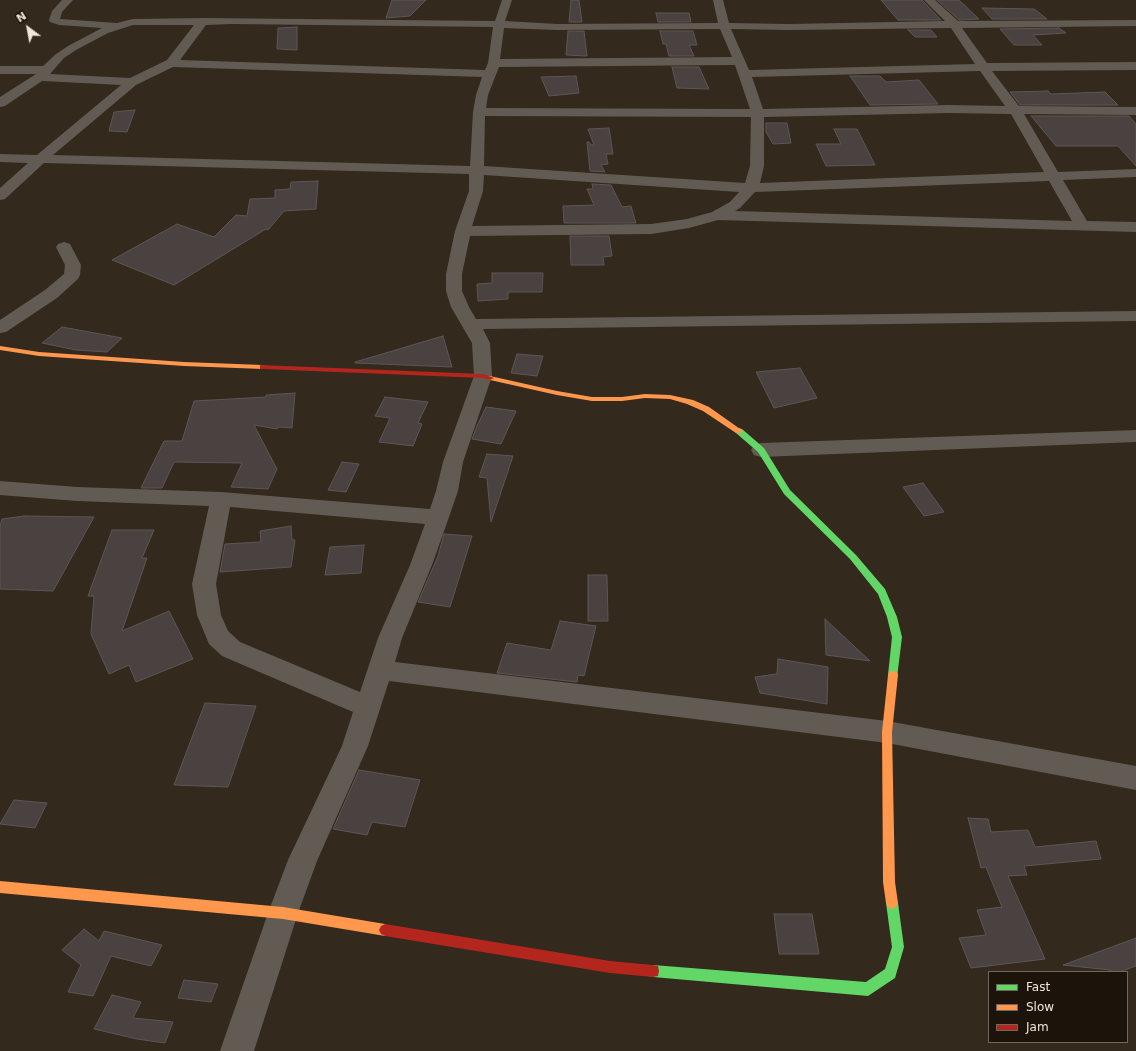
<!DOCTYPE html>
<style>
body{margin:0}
#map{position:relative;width:1136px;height:1051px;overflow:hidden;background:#33291d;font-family:"DejaVu Sans",sans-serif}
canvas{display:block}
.legend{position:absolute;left:988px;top:971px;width:140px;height:72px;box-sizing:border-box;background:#1c140b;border:1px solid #71685d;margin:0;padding:5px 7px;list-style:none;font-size:12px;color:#f1e6d9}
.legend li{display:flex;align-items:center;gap:8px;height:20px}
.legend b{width:20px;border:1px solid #71685d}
.north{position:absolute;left:8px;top:8px;width:40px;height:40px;-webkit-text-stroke:3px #1c140b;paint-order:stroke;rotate:328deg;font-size:11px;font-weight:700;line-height:16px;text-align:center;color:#f1e6d9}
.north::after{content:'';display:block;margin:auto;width:14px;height:18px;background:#f1e6d9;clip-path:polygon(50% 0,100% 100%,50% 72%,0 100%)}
</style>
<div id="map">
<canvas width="1136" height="1051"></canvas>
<ul class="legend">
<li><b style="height:5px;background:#63d668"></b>Fast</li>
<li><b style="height:5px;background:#ff974d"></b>Slow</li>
<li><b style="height:5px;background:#b3261e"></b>Jam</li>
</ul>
<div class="north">N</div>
</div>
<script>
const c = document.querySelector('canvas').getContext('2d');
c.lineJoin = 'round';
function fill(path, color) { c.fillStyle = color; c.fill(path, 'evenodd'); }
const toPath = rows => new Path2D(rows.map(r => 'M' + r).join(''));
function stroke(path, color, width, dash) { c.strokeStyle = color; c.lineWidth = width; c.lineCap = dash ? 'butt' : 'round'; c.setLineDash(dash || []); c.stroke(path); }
const building = toPath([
 [392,0,426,0,410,16,386,18,392,0],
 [571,0,579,0,582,22,569,22,571,0],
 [881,0,922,0,941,20,898,20,881,0],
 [937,0,959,0,979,19,959,20,937,0],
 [982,8,1034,9,1047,19,992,19,982,8],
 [656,13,689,13,691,22,658,22,656,13],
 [297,27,297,50,277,49,278,28,297,27],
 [1059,28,1066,33,1033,35,1042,45,1014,45,1000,29,1059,28],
 [908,30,931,30,937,37,915,37,908,30],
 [568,31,584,31,587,56,566,55,568,31],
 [660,31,693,31,697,45,689,45,694,56,669,56,666,44,663,44,660,31],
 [672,67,699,67,709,89,677,88,672,67],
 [576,76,579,93,549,96,541,77,576,76],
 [850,76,880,76,886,82,919,80,938,104,870,105,850,76],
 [1048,91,1051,94,1105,92,1118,105,1020,105,1010,92,1048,91],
 [135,110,127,132,109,131,114,112,135,110],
 [1031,116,1129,116,1136,124,1136,166,1118,146,1056,146,1031,116],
 [766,123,787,123,791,143,773,144,766,132,766,123],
 [609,128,613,154,606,154,608,164,601,165,605,172,590,171,587,142,589,142,591,145,594,145,588,129,609,128],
 [834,129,857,129,875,165,826,166,816,144,841,144,834,129],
 [318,181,316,209,284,211,268,230,266,229,174,285,112,260,177,224,214,237,236,215,247,216,250,199,275,198,275,190,290,189,291,182,318,181],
 [592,184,611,185,622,207,631,206,636,223,564,223,563,206,594,205,587,189,593,189,592,184],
 [570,236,609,236,612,256,603,257,604,265,571,265,570,236],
 [492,273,543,273,542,292,508,292,508,299,478,301,477,284,492,283,492,273],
 [62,327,122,338,107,352,76,350,42,343,62,327],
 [443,336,452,367,355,363,355,362,443,336],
 [517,354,543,356,537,376,511,373,517,354],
 [800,368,817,398,774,408,756,372,800,368],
 [295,393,292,428,278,427,277,429,254,425,277,469,268,489,231,487,242,463,174,462,162,488,141,488,164,441,182,441,194,401,266,397,266,395,295,393],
 [385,397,428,402,418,423,422,424,413,446,379,442,390,418,375,416,385,397],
 [486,407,516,411,501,444,472,439,477,426,486,407],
 [487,454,513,456,491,522,487,478,479,477,487,454],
 [342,462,359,464,346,492,328,490,342,462],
 [923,483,944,512,924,516,903,487,923,483],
 [24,516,94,517,53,591,0,589,0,526,2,519,24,516],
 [291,526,292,540,295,540,291,567,220,572,225,544,261,542,260,531,291,526],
 [112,530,154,530,142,558,147,558,122,631,169,611,193,659,136,682,129,665,109,674,91,634,94,596,88,596,112,530],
 [444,534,472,536,450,607,418,602,438,556,444,534],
 [364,545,361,573,325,575,330,547,364,545],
 [588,575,607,575,608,621,588,621,588,575],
 [825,619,870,661,826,655,825,619],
 [560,621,596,626,584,676,578,675,577,682,497,673,507,643,551,650,560,621],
 [778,659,828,667,827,704,760,693,755,677,777,674,778,659],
 [205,703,256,706,228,787,174,785,205,703],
 [359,770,420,780,405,827,372,822,367,835,333,829,359,770],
 [14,800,47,803,35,828,0,824,14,800],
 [968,818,988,819,991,832,1028,830,1035,847,1096,841,1101,859,1024,866,1027,875,1008,876,1045,959,971,968,959,938,986,935,977,910,1002,907,986,867,981,868,968,818],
 [774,914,812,914,819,954,779,954,774,914],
 [84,929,99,941,104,931,162,945,151,966,111,956,93,996,68,992,81,965,62,950,84,929],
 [1136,938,1136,966,1119,972,1111,972,1110,970,1063,965,1136,938],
 [184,980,218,984,211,1002,178,998,184,980],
 [112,995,141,1002,133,1018,173,1022,165,1043,137,1039,94,1029,112,995]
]);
fill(building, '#4a4241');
stroke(building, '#5e5655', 1);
fill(toPath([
 [62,0,73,0,62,12,60,19,117,23,133,19,203,18,495,21,502,0,512,0,505,21,557,24,718,23,713,0,723,0,729,23,789,24,945,21,924,0,935,0,958,21,1136,20,1136,26,962,28,987,63,1136,62,1136,70,992,71,1019,106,1136,107,1136,115,1024,114,1058,172,1136,169,1136,177,1063,180,1087,221,1136,222,1136,232,718,220,689,228,651,234,470,236,462,274,462,291,469,307,476,319,1136,311,1136,321,483,329,490,343,492,376,463,462,458,491,449,517,432,565,402,638,395,662,887,721,1136,766,1136,790,887,743,389,681,368,746,317,861,298,913,254,1051,220,1051,268,913,288,860,342,746,353,712,222,656,209,644,197,615,192,584,209,506,77,501,0,495,0,481,77,487,221,492,430,509,436,491,443,462,474,376,472,343,451,307,446,291,446,274,455,231,469,191,469,174,44,163,5,199,0,200,0,188,28,163,0,162,0,154,37,155,121,85,42,81,5,106,0,107,0,97,36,74,0,74,0,66,43,66,56,54,68,46,102,28,59,25,50,22,49,20,52,11,62,0],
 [133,25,194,25,167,60,130,78,50,74,64,58,76,50,108,33,133,25],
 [206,25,232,24,493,27,488,63,485,70,180,60,206,25],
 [504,28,557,30,720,29,732,57,500,59,504,28],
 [951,28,975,64,749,70,731,29,789,30,951,28],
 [735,65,750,109,486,108,488,95,499,67,735,65],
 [173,67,482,77,476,95,473,112,470,166,53,155,136,85,173,67],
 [980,71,1005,106,949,105,763,109,752,77,980,71],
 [949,113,1011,114,1044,172,760,183,764,166,764,117,949,113],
 [485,116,751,117,750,166,745,183,484,166,485,116],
 [484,175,739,192,730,202,712,212,687,219,651,224,472,226,483,191,484,175],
 [1049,181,1072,221,735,211,740,208,755,192,1049,181],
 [230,507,425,524,410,565,378,638,360,692,240,642,228,631,221,615,216,584,230,507],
 [64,242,70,244,81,265,80,275,78,279,57,298,6,332,0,333,0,320,45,290,64,274,65,265,56,247,58,244,64,242],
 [1136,430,1136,442,761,457,754,455,751,450,754,445,761,443,1136,430]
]), '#625b53');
fill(toPath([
 [739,428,742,429,764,448,790,490,856,555,885,589,897,617,902,637,897,678,893,679,889,678,888,675,892,637,887,617,878,594,850,559,784,494,758,452,736,433,735,431,736,429,739,428],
 [892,897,896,899,898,903,904,947,895,978,868,996,653,977,648,976,647,971,648,966,653,965,866,982,885,969,892,947,886,903,888,899,892,897]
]), '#63d668');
fill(toPath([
 [0,346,39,352,184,362,263,365,267,367,263,369,184,366,39,356,0,350,0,346],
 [487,376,490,376,557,391,592,397,622,397,645,394,670,395,693,400,709,407,743,431,742,433,736,433,703,411,687,404,670,399,645,398,622,401,592,401,557,395,490,380,486,378,487,376],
 [893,671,897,672,898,675,892,732,895,882,898,903,896,907,892,909,888,907,886,903,883,882,882,732,888,675,889,672,893,671],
 [0,881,283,907,385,924,389,926,391,930,389,934,385,936,283,919,0,893,0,881]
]), '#ff974d');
fill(toPath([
 [260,365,483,374,494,378,490,380,483,378,263,369,260,369,260,365],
 [385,924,610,961,653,965,658,966,659,971,658,976,653,977,610,973,385,936,381,934,379,930,381,926,385,924]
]), '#b3261e');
</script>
